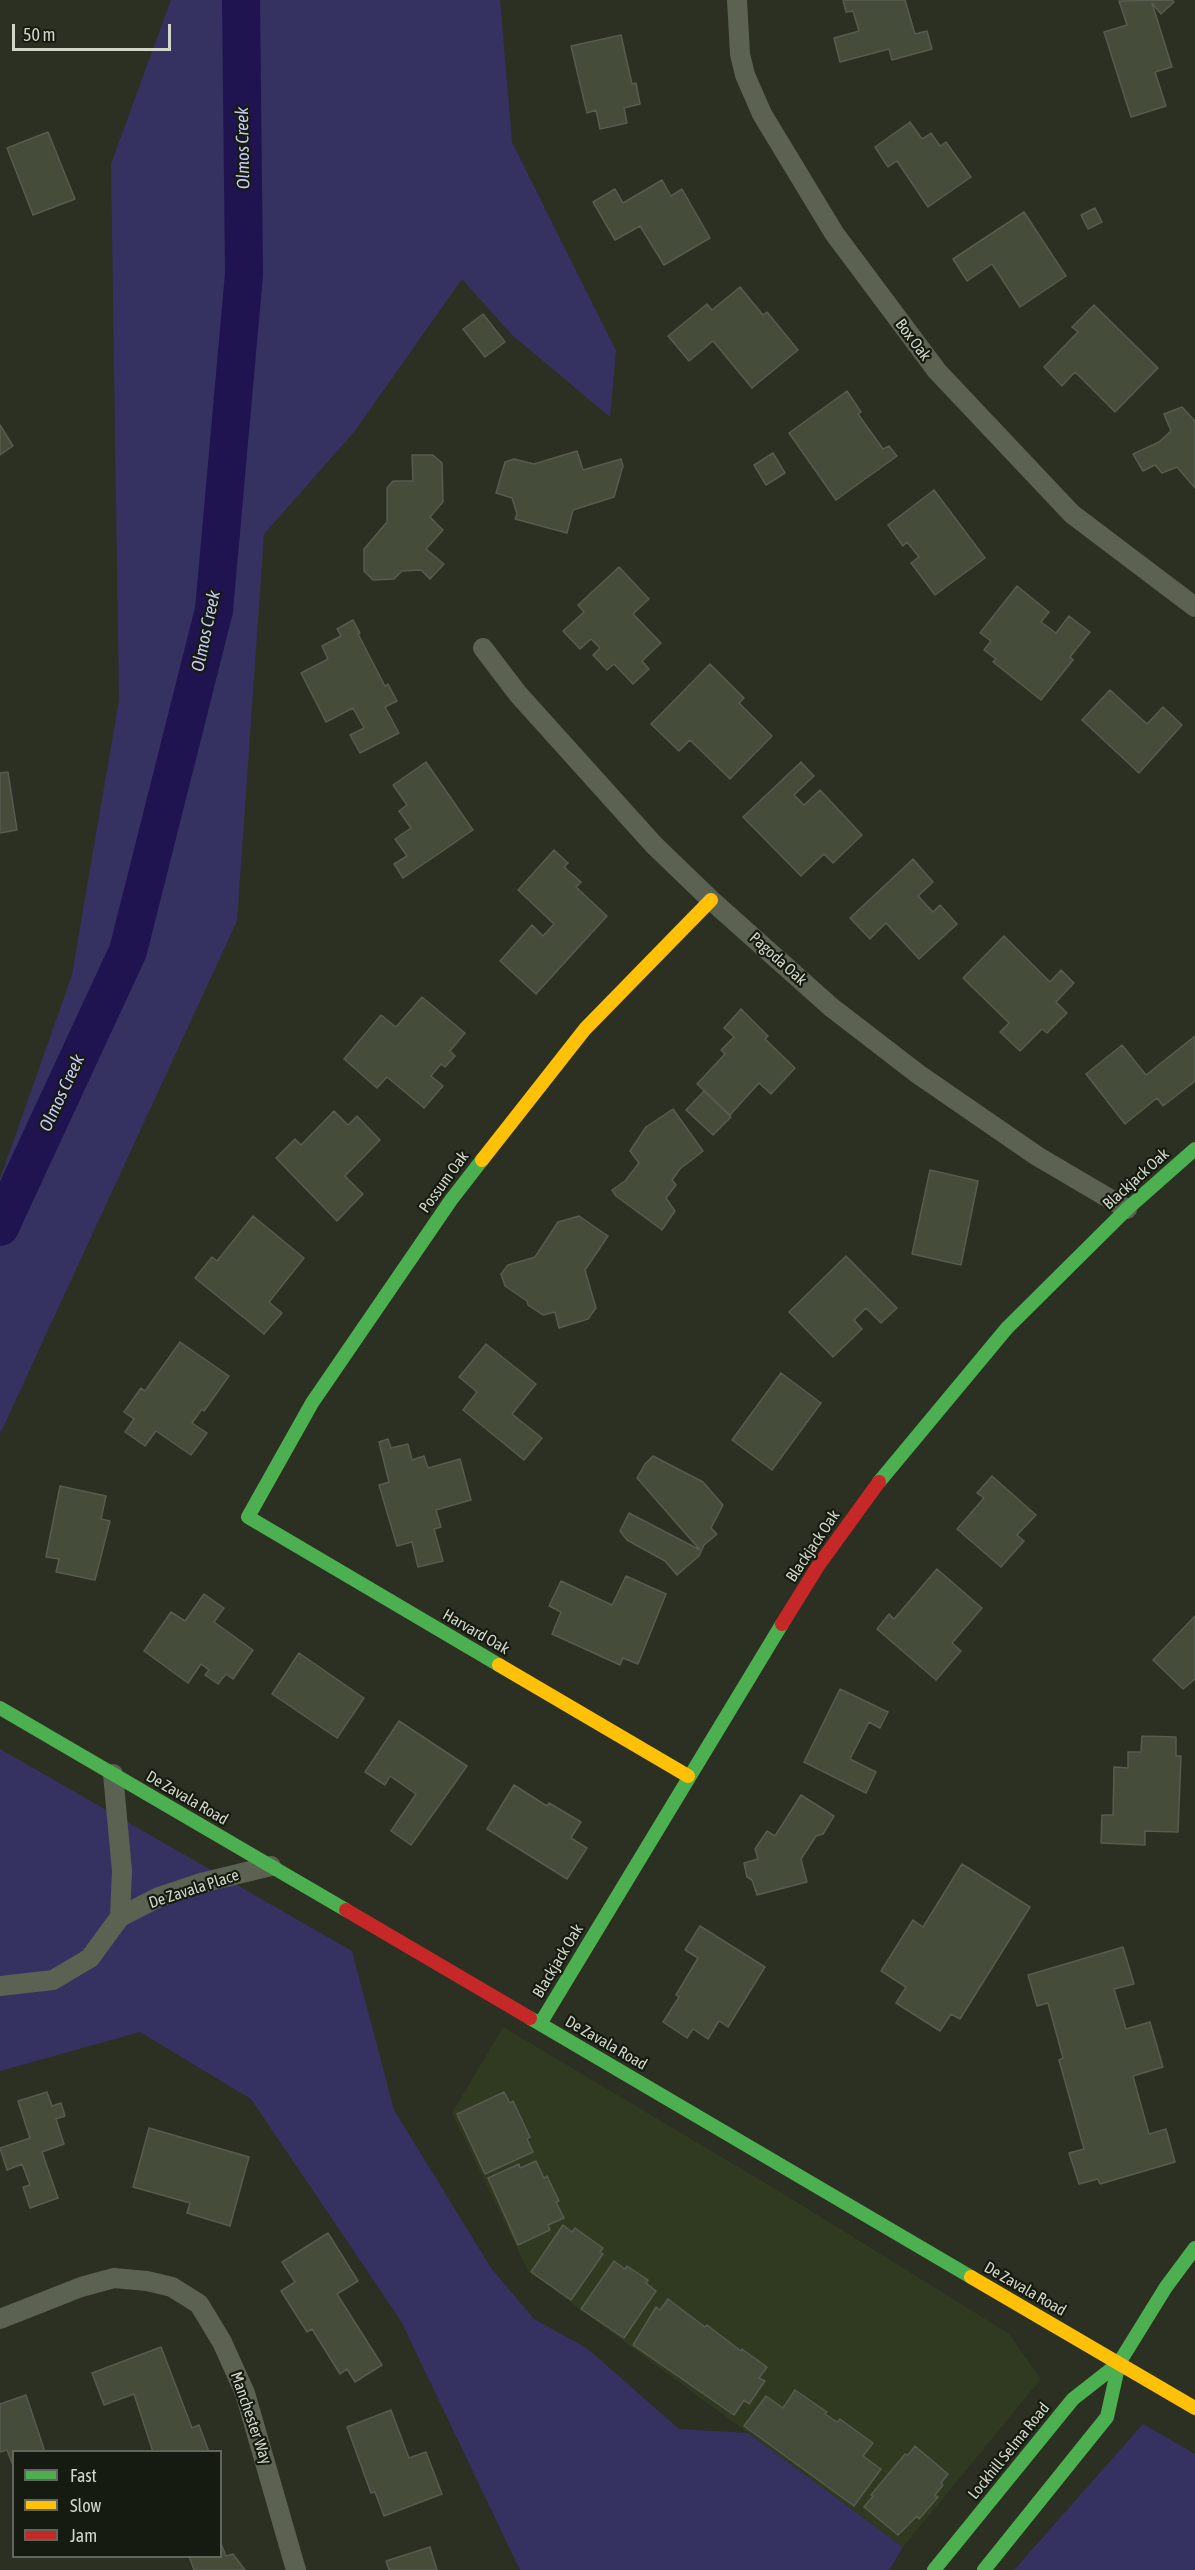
<!DOCTYPE html>
<style>
body{margin:0}
#map{position:relative;width:1195px;height:2570px;overflow:hidden;background:#2b3023;font-family:"Asap Condensed",sans-serif}
canvas{display:block}
.legend{position:absolute;left:12px;top:2450px;width:210px;height:108px;box-sizing:border-box;background:#161b11;border:2px solid #60665b;margin:0;padding:8px 10px;list-style:none;font-size:18px;color:#d0d7c9}
.legend li{display:flex;align-items:center;gap:12px;height:30px}
.legend b{width:30px;border:2px solid #60665b}
.scale{position:absolute;left:12px;top:24px;width:159px;height:27px;box-sizing:border-box;border:3px solid #d0d7c9;border-top:0;padding-left:8px;font-size:18px;line-height:21px;white-space:nowrap;color:#d0d7c9;-webkit-text-stroke:4px #161b11;paint-order:stroke}
</style>
<div id="map">
<canvas width="1195" height="2570"></canvas>
<ul class="legend">
<li><b style="height:8px;background:#4caf50"></b>Fast</li>
<li><b style="height:8px;background:#ffc107"></b>Slow</li>
<li><b style="height:8px;background:#c62828"></b>Jam</li>
</ul>
<div class="scale">50 m</div>
</div>
<script>
const c = document.querySelector('canvas').getContext('2d');
c.lineJoin = 'round';
function fill(path, color) { c.fillStyle = color; c.fill(path, 'evenodd'); }
const toPath = rows => new Path2D(rows.map(r => 'M' + r).join(''));
function stroke(path, color, width, dash) { c.strokeStyle = color; c.lineWidth = width; c.lineCap = dash ? 'butt' : 'round'; c.setLineDash(dash || []); c.stroke(path); }
function drawText(font, color, halo, rows, align = 'center') {
  c.font = font + ' "Asap Condensed",sans-serif'; c.lineWidth = 4.5; c.setLineDash([]); c.textBaseline = 'middle'; c.strokeStyle = halo; c.fillStyle = color; for (const [text, x, y, turn = 0] of rows) {
    c.save(); c.translate(x, y); c.rotate((+turn || 0) * Math.PI / 180); c.textAlign = isNaN(turn) ? turn : align; if (halo) c.strokeText(text, 0, 0); c.fillText(text, 0, 0); c.restore();
  }
}
fill(toPath([
 [503,2027,787,2196,1008,2333,1041,2379,903,2547,528,2271,452,2113]
]), '#2f3a20');
fill(toPath([
 [171,0,500,0,512,142,616,351,610,417,511,334,462,279,354,432,264,534,237,921,0,1434,0,1179,72,975,119,700,111,164],
 [0,1749,352,1951,394,2110,491,2268,534,2319,588,2349,679,2429,748,2433,903,2547,889,2570,520,2570,401,2321,251,2099,140,2032,0,2071],
 [1143,2424,1195,2454,1195,2570,1014,2570]
]), '#353261');
stroke(toPath([
 [0,1227,128,951,214,610,244,274,241,0]
]), '#1f1350', 38);
const building = toPath([
 [843,0,905,0,915,34,927,31,932,49,892,60,889,49,840,62,834,38,859,31,853,11,846,12,843,0],
 [1172,0,1174,2,1161,14,1152,3,1172,67,1155,72,1166,106,1131,117,1104,32,1127,25,1119,1,1172,0],
 [621,35,632,84,636,83,640,104,624,108,627,123,600,129,596,110,587,113,571,46,621,35],
 [910,122,922,139,931,133,940,146,946,142,971,177,928,207,897,161,888,167,875,147,910,122],
 [48,132,75,199,33,215,7,148,48,132],
 [662,180,671,196,682,189,710,238,664,265,640,226,615,240,593,202,615,189,623,203,662,180],
 [1095,208,1102,222,1088,229,1081,215,1095,208],
 [1024,212,1066,276,1020,307,992,264,967,281,953,259,1024,212],
 [740,287,763,315,767,312,798,350,752,388,713,341,689,361,668,336,707,304,712,310,740,287],
 [1094,305,1158,368,1115,412,1075,372,1062,386,1044,367,1078,332,1072,327,1094,305],
 [483,314,505,342,485,357,463,329,483,314],
 [847,391,861,412,858,414,883,449,889,446,897,456,836,500,789,433,847,391],
 [1182,407,1195,421,1195,488,1177,467,1162,473,1155,465,1143,471,1133,454,1159,442,1171,431,1164,414,1182,407],
 [0,425,13,446,0,455,0,425],
 [577,451,583,470,621,459,623,466,614,497,573,510,567,533,515,519,517,514,512,498,496,493,505,462,514,459,534,464,577,451],
 [773,453,785,473,766,485,754,465,773,453],
 [412,455,433,455,442,463,443,502,430,517,443,530,426,549,444,564,430,579,421,570,402,571,394,579,373,580,364,571,364,549,387,522,387,488,393,481,413,481,412,455],
 [934,490,985,558,935,595,911,563,919,557,907,542,903,546,888,525,934,490],
 [619,567,649,599,633,614,661,643,642,661,649,669,633,684,614,664,607,670,593,655,600,648,591,639,580,649,563,631,584,612,578,605,619,567],
 [1017,586,1049,612,1041,622,1056,633,1069,616,1090,632,1070,657,1073,660,1041,700,993,662,996,659,984,650,991,641,980,633,1017,586],
 [353,620,360,633,358,634,385,686,388,684,397,701,385,707,399,733,360,753,350,735,364,728,353,708,326,722,301,673,328,659,322,646,341,636,337,629,353,620],
 [710,664,744,698,739,703,772,736,730,779,690,740,679,751,651,724,710,664],
 [1110,690,1147,724,1163,707,1182,725,1139,773,1082,720,1110,690],
 [426,762,473,830,403,878,394,864,407,856,395,839,411,828,399,811,407,805,393,785,426,762],
 [801,762,814,776,794,795,804,805,820,790,862,835,833,863,824,854,801,876,743,817,801,762],
 [8,772,17,830,0,833,0,773,8,772],
 [554,850,568,863,564,867,581,882,576,887,607,916,536,994,500,961,532,925,543,936,554,924,518,890,554,850],
 [913,859,933,882,918,896,933,912,940,905,957,924,919,959,886,923,870,939,850,918,913,859],
 [1004,936,1050,982,1061,970,1074,983,1056,1002,1067,1013,1047,1033,1042,1029,1020,1051,1000,1032,1009,1023,963,978,1004,936],
 [422,997,465,1033,450,1051,455,1056,445,1067,441,1064,431,1076,443,1086,424,1108,387,1077,377,1088,344,1059,381,1015,396,1027,422,997],
 [741,1009,768,1036,765,1039,795,1068,771,1094,759,1083,730,1115,697,1084,725,1054,721,1050,734,1037,724,1028,741,1009],
 [1195,1036,1195,1081,1163,1106,1157,1098,1125,1124,1086,1074,1122,1045,1146,1075,1195,1036],
 [704,1091,731,1117,713,1135,686,1110,704,1091],
 [673,1109,703,1151,680,1169,672,1180,676,1185,666,1198,675,1211,662,1230,616,1196,612,1190,625,1181,639,1163,630,1151,646,1127,673,1109],
 [334,1111,348,1125,357,1116,380,1140,345,1176,363,1194,337,1221,276,1158,295,1139,301,1145,334,1111],
 [930,1170,978,1181,961,1265,912,1254,930,1170],
 [253,1216,304,1258,269,1302,282,1313,264,1334,195,1278,212,1257,217,1261,253,1216],
 [579,1216,608,1236,585,1270,596,1308,588,1319,559,1328,555,1312,543,1315,528,1305,527,1301,505,1286,501,1274,508,1265,535,1257,558,1222,579,1216],
 [846,1256,897,1308,881,1323,866,1308,854,1320,862,1329,833,1357,789,1312,846,1256],
 [180,1342,229,1376,204,1411,202,1409,192,1423,207,1433,191,1455,156,1431,145,1446,125,1432,134,1419,124,1412,141,1388,145,1391,180,1342],
 [486,1344,536,1384,512,1414,542,1438,524,1460,463,1410,477,1392,459,1377,486,1344],
 [781,1373,821,1403,772,1470,732,1440,781,1373],
 [388,1439,391,1448,408,1444,412,1460,424,1456,428,1468,460,1459,471,1500,436,1510,441,1527,434,1529,443,1561,418,1567,412,1542,397,1546,379,1485,389,1482,379,1442,388,1439],
 [653,1456,703,1482,723,1505,711,1528,717,1534,704,1545,699,1556,677,1575,665,1561,627,1540,620,1531,629,1513,700,1550,637,1478,645,1464,653,1456],
 [992,1476,1036,1515,1017,1535,1024,1541,1001,1567,957,1529,984,1498,977,1493,992,1476],
 [60,1486,106,1496,101,1519,110,1521,95,1580,56,1572,59,1559,46,1557,60,1486],
 [937,1569,982,1608,952,1643,961,1651,936,1680,877,1629,889,1614,894,1619,937,1569],
 [626,1576,666,1594,638,1664,623,1658,620,1665,552,1634,561,1612,549,1606,561,1581,612,1605,626,1576],
 [204,1594,224,1608,214,1622,253,1650,233,1679,226,1674,218,1684,205,1675,209,1670,201,1664,188,1683,144,1651,171,1612,185,1621,204,1594],
 [1195,1616,1195,1679,1183,1689,1153,1660,1195,1616],
 [299,1653,364,1698,337,1738,272,1694,299,1653],
 [840,1689,888,1712,880,1728,869,1722,850,1759,876,1772,866,1793,804,1762,840,1689],
 [399,1721,467,1766,411,1845,391,1831,416,1794,390,1776,385,1785,365,1772,399,1721],
 [1142,1736,1176,1737,1176,1756,1181,1756,1178,1832,1145,1831,1145,1845,1101,1843,1102,1815,1113,1815,1114,1767,1128,1768,1128,1752,1141,1752,1142,1736],
 [514,1785,547,1806,549,1803,581,1822,571,1838,587,1848,567,1879,487,1829,514,1785],
 [801,1795,834,1816,823,1834,816,1836,801,1859,807,1882,757,1895,752,1880,747,1877,744,1863,758,1859,755,1849,767,1831,775,1836,801,1795],
 [962,1864,1030,1907,960,2019,951,2014,940,2031,896,2003,906,1987,881,1971,913,1920,923,1927,962,1864],
 [700,1926,765,1967,728,2027,719,2021,708,2039,693,2029,687,2038,663,2022,679,1997,676,1995,698,1958,685,1950,700,1926],
 [1123,1947,1134,1984,1114,1989,1126,2029,1150,2022,1163,2067,1133,2076,1149,2134,1166,2129,1175,2162,1100,2184,1098,2179,1079,2184,1069,2153,1084,2149,1059,2060,1063,2058,1048,2003,1037,2006,1028,1975,1123,1947],
 [47,2092,52,2106,61,2103,65,2116,56,2119,64,2144,42,2152,58,2198,30,2208,23,2187,30,2185,22,2164,7,2170,0,2148,30,2138,18,2101,47,2092],
 [504,2092,510,2103,513,2101,530,2137,527,2139,533,2152,485,2174,457,2114,504,2092],
 [149,2128,249,2157,230,2226,187,2213,190,2203,133,2187,149,2128],
 [536,2161,544,2178,547,2176,559,2201,556,2202,564,2218,548,2225,550,2230,518,2245,488,2178,519,2164,520,2168,536,2161],
 [563,2225,572,2232,575,2228,603,2248,600,2252,603,2254,571,2300,531,2272,563,2225],
 [328,2233,358,2281,337,2294,382,2365,355,2382,347,2369,340,2374,312,2329,307,2332,281,2291,295,2282,282,2262,328,2233],
 [614,2261,625,2269,627,2266,648,2280,646,2283,656,2291,624,2338,581,2309,614,2261],
 [668,2299,705,2327,707,2325,741,2351,742,2349,767,2367,759,2378,765,2381,749,2404,744,2400,734,2415,633,2345,656,2307,660,2310,668,2299],
 [161,2347,192,2428,199,2425,209,2452,153,2452,134,2394,104,2405,92,2373,161,2347],
 [795,2390,827,2412,825,2414,837,2422,840,2419,873,2443,863,2456,881,2469,854,2506,744,2426,766,2396,783,2408,795,2390],
 [26,2395,45,2452,14,2452,14,2468,7,2450,0,2452,0,2404,26,2395],
 [391,2410,409,2458,426,2452,442,2494,384,2516,375,2492,371,2493,347,2427,391,2410],
 [915,2446,948,2474,941,2483,943,2485,935,2495,938,2497,919,2519,917,2516,898,2535,864,2507,873,2496,871,2495,905,2454,908,2455,915,2446],
 [220,2541,226,2556,233,2554,245,2570,194,2570,189,2556,220,2556,220,2541],
 [430,2547,437,2570,389,2570,386,2561,430,2547]
]);
fill(building, '#464c3a');
stroke(building, '#575b50', 1.5);
stroke(toPath([
 [737,0,740,54,745,75,762,114,834,233,937,371,1072,514,1195,607],
 [483,648,518,694,654,845,711,900,831,1007,918,1074,1037,1156,1127,1209],
 [113,1774,122,1871,120,1917],
 [0,1986,53,1980,90,1958,120,1917,159,1897,201,1883,271,1866],
 [0,2319,81,2287,114,2278,147,2281,172,2287,199,2304,222,2342,245,2393,296,2570]
]), '#5b6251', 20);
stroke(toPath([
 [482,1160,451,1200,312,1403,248,1517,499,1665],
 [879,1482,1007,1328,1127,1209,1195,1149],
 [0,1708,346,1910],
 [530,2018,971,2277],
 [540,2024,782,1624],
 [934,2570,1073,2399,1119,2363],
 [984,2570,1107,2417,1119,2363,1166,2287,1195,2248]
]), '#4caf50', 14);
stroke(toPath([
 [482,1160,585,1029,711,900],
 [499,1665,688,1776],
 [971,2277,1195,2408]
]), '#ffc107', 14);
stroke(toPath([
 [782,1624,818,1566,879,1482],
 [346,1910,530,2018]
]), '#c62828', 14);
drawText('16px', '#d0d7c9', '#161b11', [
 ["Box Oak",913,340,53],
 ["Pagoda Oak",778,959,42],
 ["Blackjack Oak",1136,1179,-42],
 ["Possum Oak",444,1182,-54],
 ["Blackjack Oak",813,1546,-56],
 ["Harvard Oak",476,1632,30],
 ["De Zavala Road",187,1798,30],
 ["De Zavala Place",194,1889,-18],
 ["Blackjack Oak",558,1961,-59],
 ["De Zavala Road",606,2043,30],
 ["De Zavala Road",1025,2289,30],
 ["Manchester Way",251,2418,71],
 ["Lockhill Selma Road",1009,2451,-51]
]);
drawText('italic 18px', '#c7c9f3', '#161b11', [
 ["Olmos Creek",243,148,-91],
 ["Olmos Creek",206,631,-78],
 ["Olmos Creek",62,1093,-65]
]);
</script>
